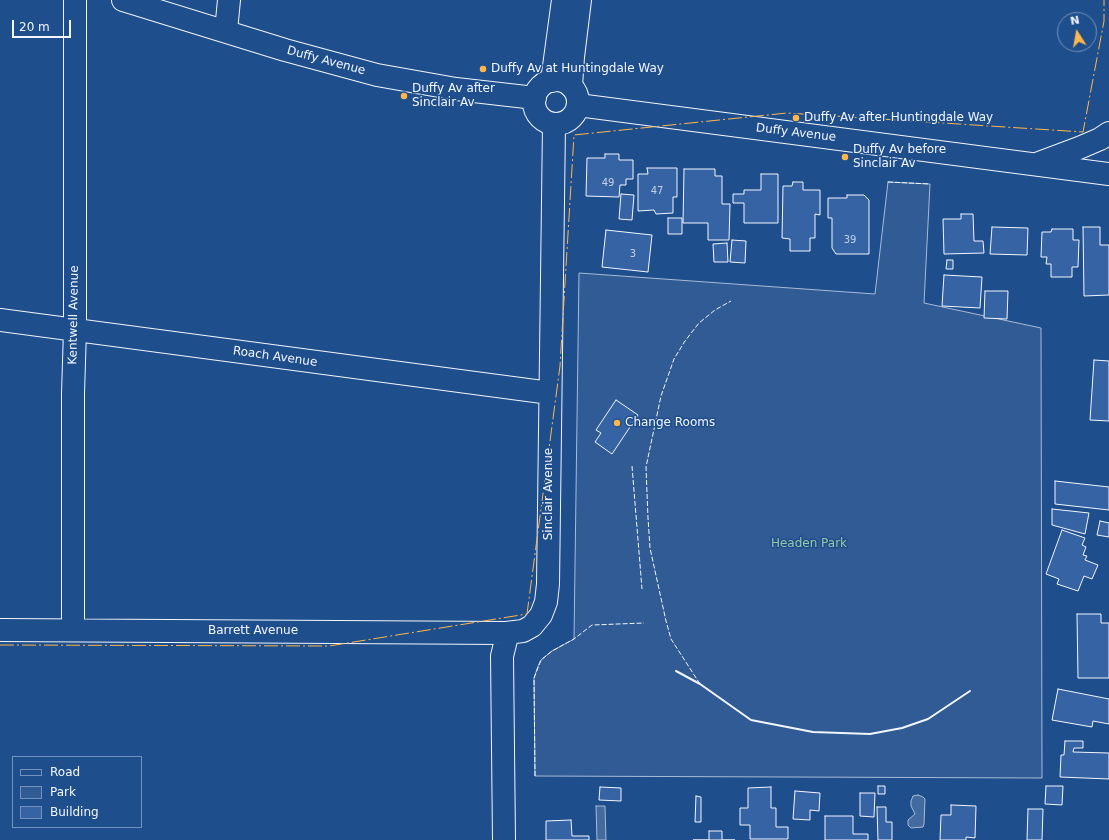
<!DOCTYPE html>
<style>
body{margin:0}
#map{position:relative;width:1109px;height:840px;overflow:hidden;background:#1f4e8c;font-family:"DejaVu Sans",sans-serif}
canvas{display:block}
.legend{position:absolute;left:12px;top:756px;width:130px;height:72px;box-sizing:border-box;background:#1f4e8c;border:1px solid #7391ba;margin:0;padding:5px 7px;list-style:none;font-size:12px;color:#f2f6ff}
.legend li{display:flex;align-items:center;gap:8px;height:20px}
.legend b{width:20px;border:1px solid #7391ba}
.north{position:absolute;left:1057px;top:12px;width:40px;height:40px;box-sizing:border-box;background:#1f4e8c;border:1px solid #7391ba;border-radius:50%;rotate:349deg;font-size:11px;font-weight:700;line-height:16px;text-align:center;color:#f2f6ff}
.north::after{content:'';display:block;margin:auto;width:14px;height:18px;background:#ffb74d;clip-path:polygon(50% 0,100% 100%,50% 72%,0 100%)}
.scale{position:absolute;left:12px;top:20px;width:59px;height:18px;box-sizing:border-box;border:2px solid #f2f6ff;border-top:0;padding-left:5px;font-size:12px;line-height:14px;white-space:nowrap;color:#f2f6ff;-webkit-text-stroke:3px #1f4e8c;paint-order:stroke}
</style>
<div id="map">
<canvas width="1109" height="840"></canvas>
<ul class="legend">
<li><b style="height:5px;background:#1f4e8c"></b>Road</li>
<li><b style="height:11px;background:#305b95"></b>Park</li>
<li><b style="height:11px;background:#3563a3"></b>Building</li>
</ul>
<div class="north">N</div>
<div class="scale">20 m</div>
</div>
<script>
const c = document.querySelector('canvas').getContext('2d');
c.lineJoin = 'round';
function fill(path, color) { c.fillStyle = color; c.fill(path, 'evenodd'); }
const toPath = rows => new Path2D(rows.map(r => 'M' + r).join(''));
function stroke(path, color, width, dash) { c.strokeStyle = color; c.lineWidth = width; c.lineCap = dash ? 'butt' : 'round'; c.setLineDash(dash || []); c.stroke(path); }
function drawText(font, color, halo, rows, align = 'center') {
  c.font = font + ' "DejaVu Sans",sans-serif'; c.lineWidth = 3; c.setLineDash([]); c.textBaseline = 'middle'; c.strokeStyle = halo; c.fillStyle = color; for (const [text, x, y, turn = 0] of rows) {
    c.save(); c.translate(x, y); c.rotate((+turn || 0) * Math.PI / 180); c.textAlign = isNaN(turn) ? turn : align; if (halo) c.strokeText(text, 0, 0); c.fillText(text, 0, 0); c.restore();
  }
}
const green = toPath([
 [888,182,930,184,924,303,1041,328,1042,778,535,776,534,678,538,666,541,660,552,651,574,639,579,273,875,294,888,182]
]);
fill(green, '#305b95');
stroke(green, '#a8bbd7', 1);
const water = toPath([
 [918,795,923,797,925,799,924,824,923,827,911,828,908,825,908,820,915,814,911,806,911,801,913,796,918,795],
 [596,806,605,806,606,840,597,840,596,806]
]);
fill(water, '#446ba0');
stroke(water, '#a8bbd7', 1);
const building = toPath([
 [605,154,619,154,619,160,633,160,633,179,626,179,626,185,620,185,619,197,586,196,587,158,605,158,605,154],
 [647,168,677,168,677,197,673,197,673,213,656,214,654,210,638,211,638,174,648,174,647,168],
 [684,169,715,169,715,176,722,176,722,204,730,204,729,240,708,240,708,223,683,223,684,169],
 [761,174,778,174,778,223,744,223,744,203,733,203,733,194,744,194,744,190,761,190,761,174],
 [793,182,803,182,803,190,820,190,820,215,815,214,815,238,810,238,810,251,790,251,790,239,782,238,783,186,792,186,793,182],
 [621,194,634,195,632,220,619,219,621,194],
 [847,195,864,195,869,200,869,254,836,254,832,248,832,218,828,218,828,198,847,198,847,195],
 [961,214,973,214,974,241,983,241,984,253,944,254,943,219,961,219,961,214],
 [668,218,682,218,682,234,668,234,668,218],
 [992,227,1028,228,1027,255,990,254,992,227],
 [1083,227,1100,227,1100,245,1109,245,1109,295,1084,296,1083,227],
 [1052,229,1073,229,1073,240,1079,240,1078,267,1072,267,1072,277,1051,277,1051,264,1046,264,1047,257,1041,257,1042,232,1051,232,1052,229],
 [606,230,652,235,648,272,602,267,606,230],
 [732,240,746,241,745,263,730,262,732,240],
 [727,243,728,262,714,262,713,244,727,243],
 [947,260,953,260,953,269,946,269,947,260],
 [944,275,982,277,980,308,942,306,944,275],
 [985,291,1008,291,1007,319,984,318,985,291],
 [1094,360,1109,361,1109,421,1090,420,1094,360],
 [616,400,638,415,612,454,595,442,601,433,596,430,616,400],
 [1055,481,1109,487,1109,510,1055,504,1055,481],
 [1052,509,1089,513,1085,534,1052,525,1052,509],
 [1100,521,1109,523,1109,537,1097,535,1100,521],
 [1062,530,1085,538,1082,545,1086,547,1083,555,1087,556,1085,560,1098,565,1092,579,1084,576,1078,591,1057,584,1059,579,1046,574,1062,530],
 [1077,614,1101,614,1101,623,1109,623,1109,678,1078,678,1077,614],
 [1058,689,1109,699,1109,724,1093,721,1092,727,1052,720,1058,689],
 [1065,741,1083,741,1083,748,1074,748,1073,752,1109,753,1109,779,1060,777,1061,755,1064,755,1065,741],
 [878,786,885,786,885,794,878,794,878,786],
 [1046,786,1063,786,1062,805,1045,804,1046,786],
 [600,787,621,788,621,801,599,800,600,787],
 [771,787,771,808,776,808,776,827,788,827,788,839,750,839,750,825,740,825,740,808,748,808,748,788,771,787],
 [795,791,820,793,819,811,810,810,810,820,793,819,795,791],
 [860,793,875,793,874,817,860,816,860,793],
 [696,796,701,797,701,822,695,822,696,796],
 [951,805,976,806,975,838,966,837,966,840,940,840,941,815,951,815,951,805],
 [877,807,886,807,886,822,892,822,892,840,878,840,877,807],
 [1028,809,1043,809,1042,840,1027,840,1028,809],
 [825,816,853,816,853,834,868,834,868,840,825,840,825,816],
 [571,820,572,836,589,836,589,840,546,840,546,821,571,820],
 [709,831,722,831,722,840,735,840,693,840,709,840,709,831]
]);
fill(building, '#3563a3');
stroke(building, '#f2f6ff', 1);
const minor = toPath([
 [226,31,229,0],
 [552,81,563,0],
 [571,86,573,57,580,0],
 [0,320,550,393],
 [0,630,506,633],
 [73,630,73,393,75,330,75,0],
 [504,840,502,656,506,640,506,633,523,631,532,626,541,615,546,602,548,584,554,124]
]);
const major = toPath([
 [123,0,285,50,377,75,456,89,535,98],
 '534 102a22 22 0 1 1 44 0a22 22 0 1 1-44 0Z',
 [578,105,1109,174],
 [1039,163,1079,148,1100,139,1109,133]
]);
stroke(minor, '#f2f6ff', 24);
stroke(major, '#f2f6ff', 24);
stroke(minor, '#1f4e8c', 22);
stroke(major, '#1f4e8c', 22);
stroke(toPath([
 [888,182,930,184],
 [632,466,642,589],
 [700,684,671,639,666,621,650,548,648,518,646,467,661,396,674,359,685,341,699,323,715,310,731,301],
 [535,776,534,678,541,660,552,651,574,639,592,625,644,623]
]), '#f2f6ff', 1, [5, 2]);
stroke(toPath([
 [676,671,700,684,751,720,813,732,870,734,902,728,928,719,970,691]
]), '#f2f6ff', 2);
stroke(toPath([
 [0,645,329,646,527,614,560,366,574,135,787,113,1083,132,1104,21,1104,0]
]), '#ffb74d', 1, [14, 3, 2, 3]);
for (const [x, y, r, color] of [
 [483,69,4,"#ffb74d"],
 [404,96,4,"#ffb74d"],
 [796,118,4,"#ffb74d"],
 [845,157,4,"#ffb74d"],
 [617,423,4,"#ffb74d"]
]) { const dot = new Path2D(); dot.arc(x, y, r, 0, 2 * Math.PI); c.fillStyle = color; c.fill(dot); stroke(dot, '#1f4e8c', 1.5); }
drawText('10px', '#c3d1e8', null, [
 ["49",608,183],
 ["47",657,191],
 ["39",850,240],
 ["3",633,254]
]);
drawText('12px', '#f2f6ff', '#1f4e8c', [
 ["Duffy Avenue",326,61,15],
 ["Duffy Avenue",796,133,7],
 ["Kentwell Avenue",74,315,-89],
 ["Roach Avenue",275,357,8],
 ["Sinclair Avenue",549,494,-90],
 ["Barrett Avenue",253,631]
]);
drawText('12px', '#f2f6ff', '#1f4e8c', [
 ["Duffy Av at Huntingdale Way",491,69],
 ["Duffy Av after",412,89],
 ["Sinclair Av",412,103],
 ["Duffy Av after Huntingdale Way",804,118],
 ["Duffy Av before",853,150],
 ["Sinclair Av",853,164],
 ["Change Rooms",625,423]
], 'left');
drawText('12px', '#97c8a6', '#1f4e8c', [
 ["Headen Park",809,544]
]);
</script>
